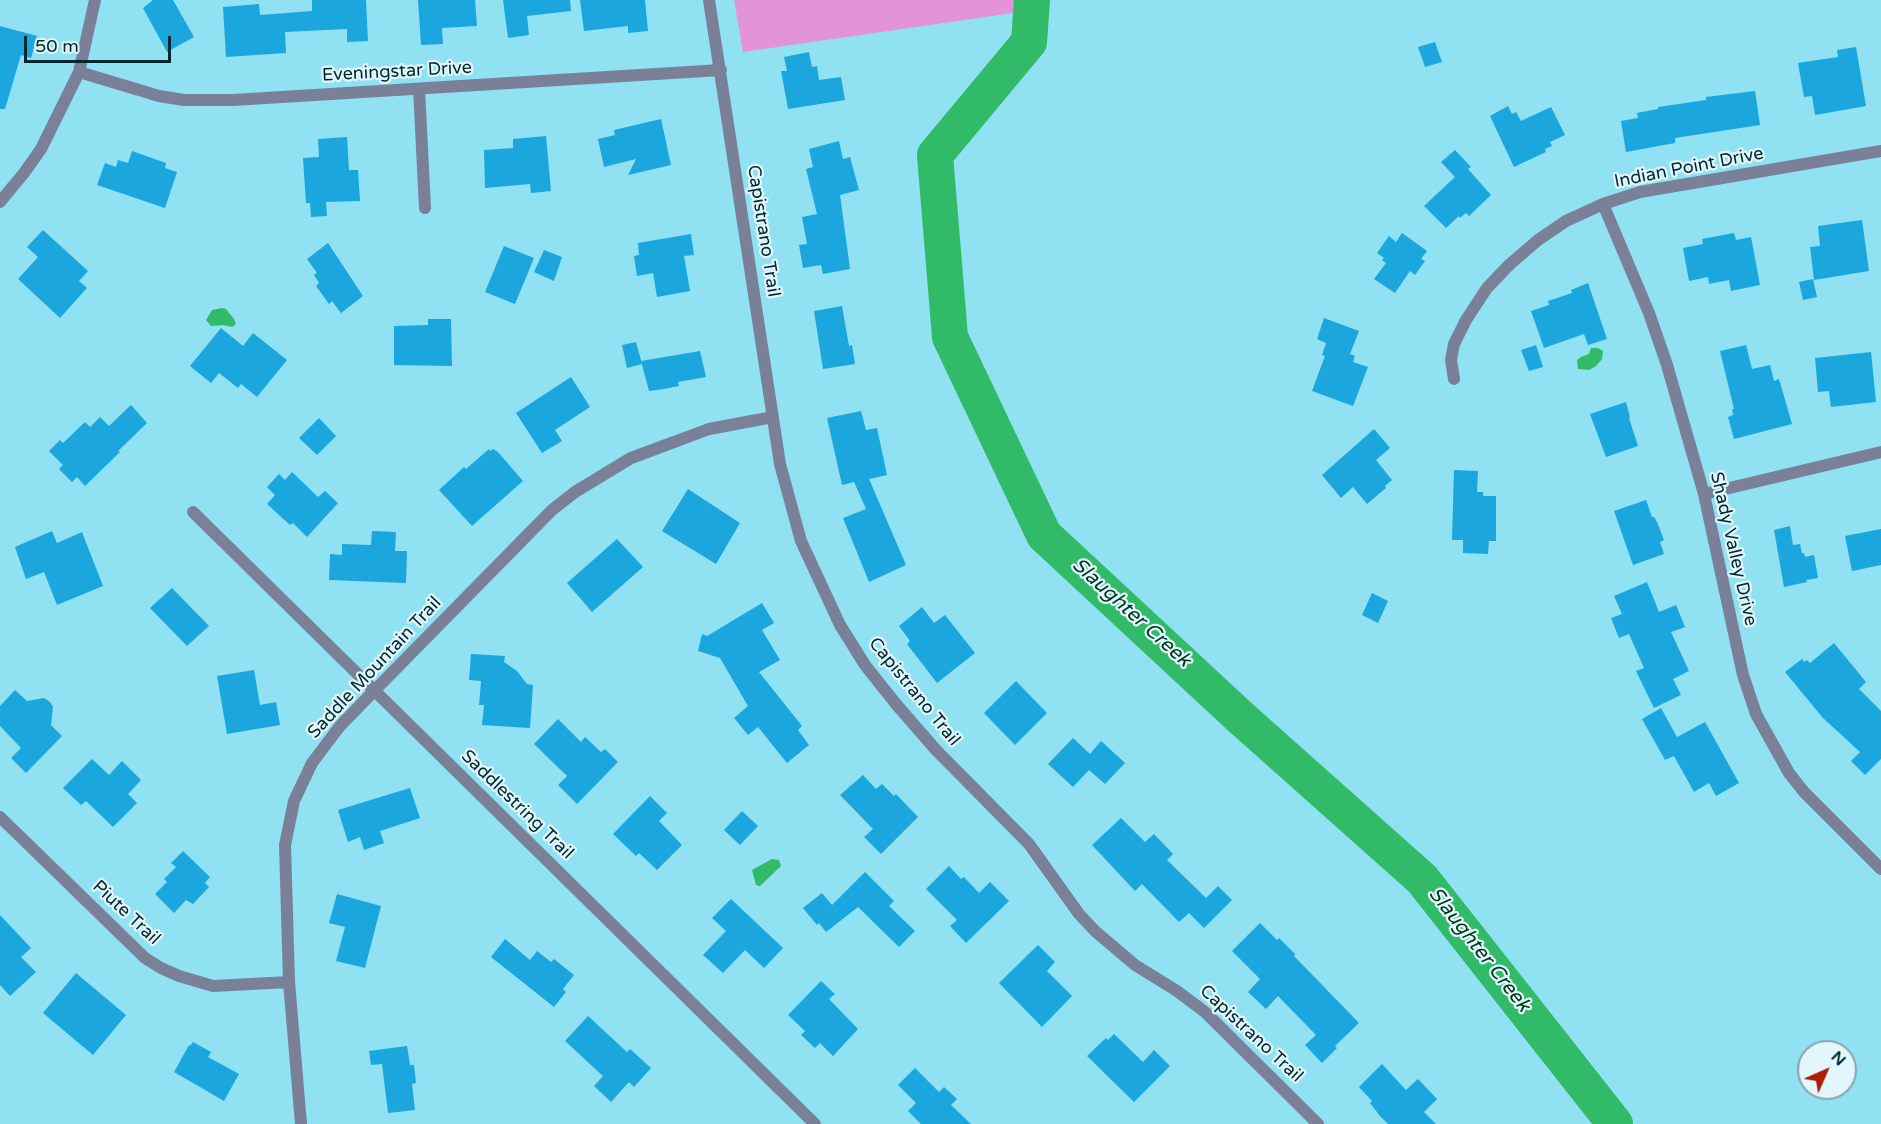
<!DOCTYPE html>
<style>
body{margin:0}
#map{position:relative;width:1881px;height:1124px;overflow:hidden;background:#90e1f1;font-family:"Varela Round",sans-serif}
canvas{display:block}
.north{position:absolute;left:1797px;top:1040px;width:60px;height:60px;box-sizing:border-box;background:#e1f7fc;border:2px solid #88a4aa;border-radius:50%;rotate:45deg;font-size:16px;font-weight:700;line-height:24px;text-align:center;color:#03272e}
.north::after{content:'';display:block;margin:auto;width:21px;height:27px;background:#ac1d04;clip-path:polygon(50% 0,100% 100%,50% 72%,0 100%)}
.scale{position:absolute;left:24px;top:36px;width:147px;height:27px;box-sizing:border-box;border:3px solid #03272e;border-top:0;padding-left:8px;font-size:18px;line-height:21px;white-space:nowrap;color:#03272e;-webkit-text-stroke:4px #e1f7fc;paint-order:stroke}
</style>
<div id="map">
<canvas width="1881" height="1124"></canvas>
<div class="north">N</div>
<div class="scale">50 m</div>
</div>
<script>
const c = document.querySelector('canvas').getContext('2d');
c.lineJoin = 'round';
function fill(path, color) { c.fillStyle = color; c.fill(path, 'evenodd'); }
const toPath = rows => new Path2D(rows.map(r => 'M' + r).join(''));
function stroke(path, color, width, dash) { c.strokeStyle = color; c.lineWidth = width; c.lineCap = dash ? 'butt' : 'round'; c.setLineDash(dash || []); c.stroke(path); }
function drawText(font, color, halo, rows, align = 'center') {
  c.font = font + ' "Varela Round",sans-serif'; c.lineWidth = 4.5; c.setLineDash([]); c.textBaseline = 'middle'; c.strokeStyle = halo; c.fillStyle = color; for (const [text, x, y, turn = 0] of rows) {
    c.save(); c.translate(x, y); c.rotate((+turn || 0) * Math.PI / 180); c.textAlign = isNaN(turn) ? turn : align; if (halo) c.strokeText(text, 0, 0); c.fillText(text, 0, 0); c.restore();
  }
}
fill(toPath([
 [734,0,1027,0,1020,12,743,52]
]), '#e393d8');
fill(toPath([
 [222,308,226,309,234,319,236,324,232,327,223,325,211,326,206,320,212,310],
 [1591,348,1598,348,1603,351,1602,359,1596,366,1589,370,1578,369,1577,360,1581,357,1589,354],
 [772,859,779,860,781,866,760,886,756,885,752,870]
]), '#31ba67');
stroke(toPath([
 [1032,0,1029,42,935,155,950,337,1044,535,1240,717,1422,879,1615,1124]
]), '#31ba67', 36);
fill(toPath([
 [153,0,173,0,194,37,167,52,143,8],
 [312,0,366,0,368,41,347,42,347,29,285,32,286,53,226,57,223,7,259,4,260,15,312,11],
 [418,0,475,0,477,26,442,28,443,44,421,45],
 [503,0,570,0,571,11,527,16,529,35,508,38],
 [580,0,645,0,648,31,628,33,628,26,584,31],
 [0,26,37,36,31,58,21,55,5,109,0,109],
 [1435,42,1442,62,1425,67,1418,47],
 [1856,47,1866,106,1815,115,1812,96,1804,97,1798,63,1838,57,1837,50],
 [809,52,812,67,817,66,819,80,841,77,845,100,788,109,781,71,787,71,784,57],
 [1755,91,1760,125,1675,138,1675,143,1626,152,1621,121,1638,118,1637,113,1658,109,1658,107,1706,100,1706,97],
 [1508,106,1512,114,1516,112,1521,121,1551,107,1565,135,1550,142,1552,146,1545,149,1546,152,1514,167,1490,116],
 [661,119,671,165,628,175,636,159,604,167,598,139,615,135,614,130],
 [546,136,551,191,531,193,530,184,485,188,484,150,513,148,513,139],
 [347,137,349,170,358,170,360,201,326,202,327,216,311,217,310,203,306,203,303,158,319,157,318,139],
 [839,141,843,159,850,157,859,190,840,195,850,269,823,274,821,265,803,268,799,245,807,244,802,217,817,214,806,169,813,167,809,149],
 [1455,150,1471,167,1468,169,1491,195,1469,216,1466,213,1460,218,1459,216,1446,228,1424,206,1455,177,1441,162],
 [132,151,166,163,165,168,177,172,165,208,97,185,105,163,116,167,118,160,128,163],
 [1862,220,1869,271,1814,280,1810,247,1820,246,1818,226],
 [43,230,88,271,79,281,87,288,60,318,18,279,38,257,27,247],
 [1402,233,1427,251,1421,259,1425,261,1415,275,1410,271,1395,293,1374,279,1386,263,1382,260,1384,258,1377,253,1389,236,1396,242],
 [1734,233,1736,240,1751,237,1760,285,1731,291,1729,280,1709,284,1708,277,1689,281,1683,248,1703,244,1702,239],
 [691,234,694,255,684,256,690,291,657,297,653,273,637,276,634,256,639,255,638,243],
 [328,243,363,296,341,313,332,301,329,304,316,286,319,283,314,275,317,273,307,259],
 [504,246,534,258,515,304,485,292],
 [544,250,562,257,554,281,534,272],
 [1813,279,1817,297,1803,300,1799,282],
 [1588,283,1607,339,1588,345,1584,334,1544,348,1531,311,1549,305,1548,301,1572,293,1571,290],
 [842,306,849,346,852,345,855,364,823,369,814,311],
 [1324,318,1359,331,1350,354,1355,356,1353,362,1368,367,1353,406,1312,391,1325,356,1322,355,1326,343,1317,339],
 [428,319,451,319,452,366,394,365,394,326,428,325],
 [221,328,243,346,253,333,287,360,257,397,241,384,238,388,219,373,211,383,190,366],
 [636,342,642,364,627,368,622,345],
 [1536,345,1543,367,1529,371,1521,350],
 [1746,345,1752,369,1770,365,1774,381,1779,379,1792,424,1734,439,1728,417,1733,415,1732,409,1734,409,1720,351],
 [700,351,706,377,678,382,679,386,664,389,649,391,641,361],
 [1871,352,1876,402,1831,407,1829,391,1818,392,1815,358],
 [571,377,590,407,555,430,562,441,542,453,516,413],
 [1626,402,1630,417,1629,418,1638,446,1606,457,1590,414],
 [131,405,147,423,118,451,120,452,85,486,77,477,72,482,59,469,63,465,49,451,60,440,63,443,85,422,90,427,100,417,109,426],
 [861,411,866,430,877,428,887,475,869,479,906,565,869,582,843,518,866,509,854,482,842,485,827,418],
 [319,418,336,436,317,455,299,438],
 [1374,429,1390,448,1376,460,1392,480,1385,486,1386,488,1367,504,1353,487,1341,498,1322,475],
 [489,449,490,451,493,449,498,452,523,481,472,526,439,490,464,467,466,469],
 [1454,470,1478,471,1477,492,1483,492,1483,496,1496,496,1496,541,1489,541,1488,554,1463,553,1463,540,1452,540],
 [292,472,318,497,325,491,338,503,307,537,293,523,290,525,267,504,275,495,267,487,279,474,285,480],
 [688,489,740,523,716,564,662,531],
 [1646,500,1652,517,1654,517,1657,522,1664,540,1660,542,1664,554,1633,565,1614,511],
 [1790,526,1793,545,1800,544,1802,553,1804,553,1805,557,1814,555,1818,578,1806,580,1807,582,1784,587,1774,530],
 [1881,529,1881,565,1852,571,1845,536],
 [52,531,57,543,82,532,103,586,57,605,44,572,26,579,15,547],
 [372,531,396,532,395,551,407,551,406,583,329,580,330,554,342,555,342,544,371,545],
 [617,539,643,567,592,612,567,583],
 [1647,582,1659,612,1676,605,1685,627,1671,632,1689,671,1673,679,1681,695,1654,708,1636,671,1644,668,1629,634,1619,638,1611,618,1622,614,1614,596],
 [172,588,209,626,187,646,150,608],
 [1372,593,1388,601,1378,623,1362,615],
 [762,603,774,623,762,630,780,660,759,672,802,726,798,730,809,745,787,763,758,727,748,735,734,718,748,706,720,658,698,651,702,634,707,636],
 [922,607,934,623,945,615,975,653,937,683,907,644,910,641,899,626],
 [1834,643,1866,682,1859,689,1881,711,1881,759,1865,775,1851,761,1860,752,1823,718,1785,672,1802,659,1804,662,1807,660,1810,663],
 [471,654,505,656,504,662,517,671,527,684,533,685,530,728,482,725,484,705,479,705,481,681,469,680],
 [254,670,260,705,276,702,280,725,227,734,217,676],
 [1016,681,1047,713,1015,745,984,713],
 [15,690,27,701,44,698,50,702,53,707,51,725,62,736,26,773,11,758,21,748,0,726,0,706],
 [1661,708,1677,737,1705,722,1739,783,1716,796,1709,783,1694,792,1674,756,1665,760,1642,719],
 [558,719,581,742,585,737,601,752,605,749,618,762,577,804,558,785,567,776,534,744],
 [1073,738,1090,754,1101,741,1125,763,1105,784,1089,770,1073,787,1048,764],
 [92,759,109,775,122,761,141,780,128,794,137,803,113,827,86,801,81,805,63,788],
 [863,775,876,789,882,784,894,796,896,794,918,817,881,854,864,837,873,829,840,795],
 [410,788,420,818,380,831,384,843,364,850,360,837,348,842,338,810],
 [650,796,667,813,659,821,682,845,657,870,639,853,636,856,613,834],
 [742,811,758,826,740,845,724,830],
 [1121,818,1145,842,1154,834,1173,854,1167,860,1206,898,1218,886,1232,900,1204,928,1189,913,1179,922,1142,884,1135,891,1092,845],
 [183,851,210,877,205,883,209,887,193,904,186,900,174,913,155,894,167,882,164,879,176,867,171,863],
 [949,866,961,879,964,877,979,893,990,882,1009,901,966,943,950,926,957,920,926,889],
 [865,872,894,901,889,906,915,931,899,947,858,907,826,932,819,923,817,925,803,908,822,893,832,905],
 [337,894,381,906,365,968,336,961,345,927,329,923],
 [731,899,783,948,764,968,745,950,723,973,703,955,726,931,712,918],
 [0,915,31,948,21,957,36,972,10,996,0,985],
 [1260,923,1277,940,1279,938,1295,954,1294,956,1359,1023,1335,1046,1337,1048,1322,1063,1305,1045,1316,1035,1278,996,1266,1009,1248,992,1260,979,1232,951],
 [505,939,530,960,537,951,551,962,554,959,574,975,563,989,566,992,554,1007,491,957],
 [1038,945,1055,962,1047,971,1072,996,1042,1027,999,983],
 [76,973,126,1015,93,1055,43,1013],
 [821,981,835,994,829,999,858,1029,833,1056,820,1043,815,1048,801,1035,805,1031,788,1015],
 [588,1016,627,1052,630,1049,651,1068,634,1087,629,1082,611,1102,594,1086,603,1076,565,1041],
 [1114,1034,1143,1062,1154,1050,1170,1066,1134,1102,1087,1056,1106,1038,1108,1040],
 [193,1042,211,1052,208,1057,239,1074,224,1101,174,1072,189,1045,190,1046],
 [407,1046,410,1065,414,1065,416,1083,412,1084,415,1110,388,1113,382,1064,371,1065,369,1051],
 [1382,1064,1406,1090,1418,1079,1437,1099,1424,1112,1436,1124,1388,1124,1380,1116,1370,1103,1372,1101,1359,1087],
 [915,1068,939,1092,944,1087,957,1099,951,1105,971,1124,921,1124,908,1111,916,1103,898,1085]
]), '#1ba6dd');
stroke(toPath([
 [709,0,780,464,801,541,840,625,865,665,896,704,936,750,1029,844,1079,914,1095,931,1135,965,1177,991,1205,1012,1318,1124],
 [79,72,159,96,184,100,233,100,721,70],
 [419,89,425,208],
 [0,202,24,173,41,149,79,72,95,0],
 [1603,204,1649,313,1667,365,1704,494,1743,675,1756,714,1789,773,1804,792,1881,869],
 [1454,379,1451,360,1454,344,1466,320,1487,288,1509,265,1538,240,1566,221,1603,204,1640,192,1881,151],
 [1704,494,1881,452],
 [193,512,815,1124],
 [0,817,145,958,161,968,179,976,213,986,289,982],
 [301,1124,289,982,285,845,294,801,312,763,340,726,374,691,552,510,575,492,631,458,658,448,709,429,773,417]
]), '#798098', 12);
drawText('18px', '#03272e', '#e1f7fc', [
 ["Eveningstar Drive",397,72,-3],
 ["Indian Point Drive",1689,168,-11],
 ["Capistrano Trail",763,231,81],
 ["Shady Valley Drive",1733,549,77],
 ["Saddle Mountain Trail",375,668,-47],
 ["Capistrano Trail",914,692,51],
 ["Saddlestring Trail",517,805,44],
 ["Piute Trail",126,913,43],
 ["Capistrano Trail",1251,1034,43]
]);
drawText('italic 20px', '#003717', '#e1f7fc', [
 ["Slaughter Creek",1131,613,42],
 ["Slaughter Creek",1479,950,52]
]);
</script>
